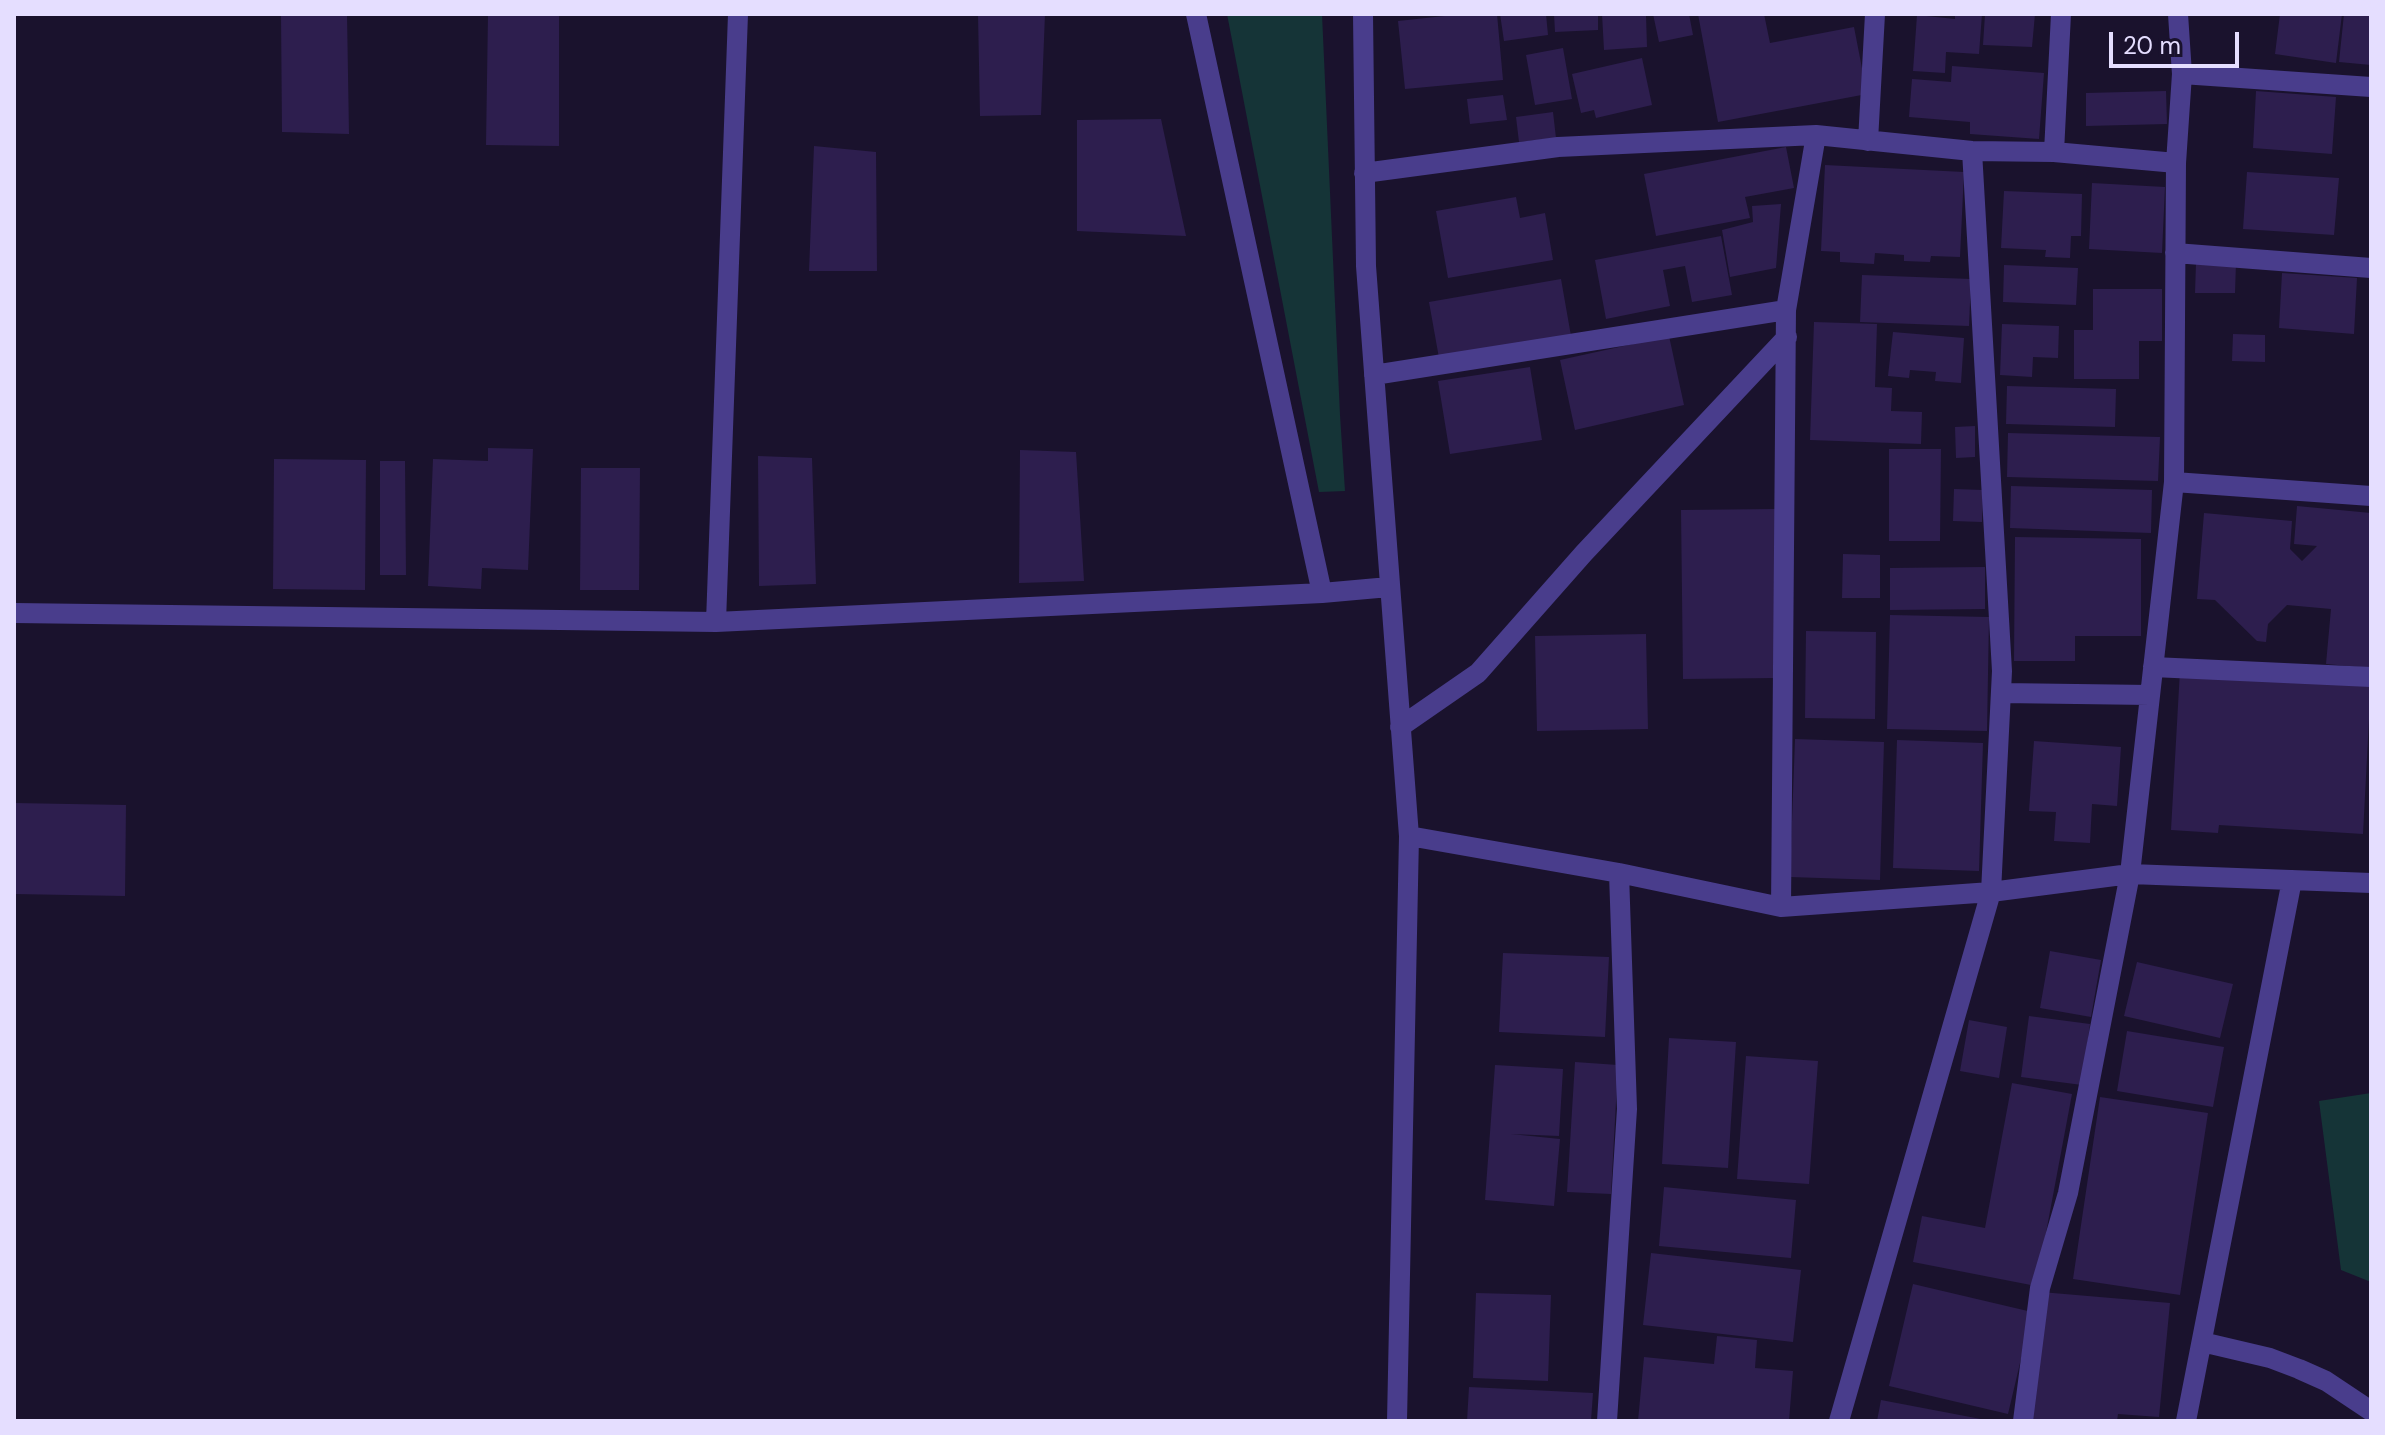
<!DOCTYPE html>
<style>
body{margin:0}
#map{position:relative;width:2385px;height:1435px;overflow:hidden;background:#1a122d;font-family:"DM Sans",sans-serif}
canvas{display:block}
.frame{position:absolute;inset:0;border:16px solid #e5deff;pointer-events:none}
.scale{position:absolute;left:2109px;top:32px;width:130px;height:36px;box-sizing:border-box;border:4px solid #e5deff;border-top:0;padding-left:10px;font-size:24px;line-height:28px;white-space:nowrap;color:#e5deff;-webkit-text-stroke:6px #1a122d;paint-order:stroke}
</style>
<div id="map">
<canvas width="2385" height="1435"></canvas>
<div class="frame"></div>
<div class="scale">20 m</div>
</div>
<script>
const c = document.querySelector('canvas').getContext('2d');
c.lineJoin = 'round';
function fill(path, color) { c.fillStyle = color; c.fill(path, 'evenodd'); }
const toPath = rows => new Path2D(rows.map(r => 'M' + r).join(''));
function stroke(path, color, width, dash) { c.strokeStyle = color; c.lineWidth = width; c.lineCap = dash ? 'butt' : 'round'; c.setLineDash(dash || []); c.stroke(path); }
fill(toPath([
 [1227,14,1322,14,1340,415,1345,491,1319,492],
 [2371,1093,2371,1282,2341,1270,2319,1101]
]), '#153437');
fill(toPath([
 [281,14,347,14,349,134,282,132],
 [488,14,559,14,559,146,486,145],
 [978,14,1045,14,1041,115,980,116],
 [1463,14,1497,14,1503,80,1405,89,1398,21],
 [1500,14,1546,14,1548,35,1504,41],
 [1554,14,1598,14,1598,30,1555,32],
 [1602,14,1646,15,1647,47,1604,50],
 [1653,14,1689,14,1693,35,1659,42],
 [1698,14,1764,14,1770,43,1854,27,1867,94,1718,122],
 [1955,14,1982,14,1979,54,1946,52,1945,73,1913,71,1917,15,1955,19],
 [1985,14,2035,14,2032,47,1983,45],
 [2280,14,2342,14,2336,63,2275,54],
 [2344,14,2371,14,2371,65,2339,62],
 [1563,48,1572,99,1535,105,1526,55],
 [1642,58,1652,105,1596,118,1594,110,1581,113,1572,74],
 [1952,66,2044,73,2039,139,1970,134,1970,122,1909,117,1912,79,1951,82],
 [2166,91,2167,124,2086,126,2086,93],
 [2256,91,2336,97,2332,154,2253,148],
 [1503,95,1507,120,1470,124,1467,99],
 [1553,112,1556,138,1519,142,1516,117],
 [1161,119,1186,236,1077,231,1077,120],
 [814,146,876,152,877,271,809,271],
 [1786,147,1794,188,1745,197,1750,218,1656,236,1644,174],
 [1825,165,1964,172,1960,257,1931,256,1930,262,1904,261,1904,255,1875,253,1874,264,1840,262,1840,252,1821,251],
 [2247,172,2339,178,2334,235,2243,229],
 [2092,183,2165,187,2162,253,2089,249],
 [2004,191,2082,194,2081,236,2071,236,2070,258,2045,257,2046,250,2001,248],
 [1516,197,1520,218,1545,213,1553,260,1448,278,1436,211],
 [1781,204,1776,268,1730,277,1722,230,1753,222,1752,206],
 [1721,236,1732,295,1692,302,1685,266,1663,270,1670,306,1606,319,1595,260],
 [2196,263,2236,263,2235,293,2195,293],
 [2004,265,2078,268,2076,305,2003,302],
 [2282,273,2357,278,2354,334,2279,328],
 [1862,275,1971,279,1969,326,1860,322],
 [1561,279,1571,336,1439,358,1429,302],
 [2093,289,2162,289,2162,341,2139,341,2139,379,2074,379,2074,330,2093,330],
 [1814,322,1877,324,1875,387,1892,388,1891,411,1922,412,1921,444,1810,440],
 [2002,324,2059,326,2058,358,2033,357,2032,377,2000,375],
 [1893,332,1964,338,1961,383,1935,381,1936,372,1910,370,1909,378,1888,376],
 [2233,334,2265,335,2265,362,2232,361],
 [1669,336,1684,405,1575,430,1560,360],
 [1530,367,1542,440,1450,454,1438,381],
 [2007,386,2116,389,2115,427,2006,424],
 [1975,426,1975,457,1956,458,1955,427],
 [2008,433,2160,437,2158,481,2007,477],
 [488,448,533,449,528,570,482,568,481,589,428,586,433,459,488,461],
 [1889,449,1941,449,1940,541,1889,541],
 [1020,450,1076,452,1084,581,1019,583],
 [758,456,812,458,816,584,759,586],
 [274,459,366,460,365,590,273,589],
 [380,461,405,461,406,575,380,575],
 [581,468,640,468,639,590,580,590],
 [2011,486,2152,490,2151,533,2010,528],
 [1954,489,1983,490,1982,522,1953,521],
 [2297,506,2371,513,2371,668,2326,664,2331,609,2287,605,2268,624,2266,642,2257,641,2215,600,2197,599,2204,513,2292,521,2290,549,2302,561,2317,546,2294,544],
 [1775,509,1776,678,1683,679,1681,510],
 [2015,537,2141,539,2141,636,2075,636,2075,661,2014,661],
 [1843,554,1880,555,1880,598,1842,598],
 [1985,567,1985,609,1890,610,1890,568],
 [1890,615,1989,617,1987,731,1887,729],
 [1806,631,1876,632,1875,719,1805,718],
 [1646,634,1648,729,1537,731,1535,636],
 [2180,670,2371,681,2363,834,2219,825,2218,833,2171,830],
 [1795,739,1884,742,1880,880,1790,877],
 [1897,740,1983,743,1979,871,1893,868],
 [2034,741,2121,747,2117,806,2092,804,2090,843,2054,841,2056,812,2029,811],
 [14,803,126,805,125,896,14,894],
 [2050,951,2101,960,2091,1017,2040,1008],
 [1503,953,1609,957,1605,1037,1499,1032],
 [2137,962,2233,984,2220,1038,2124,1016],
 [2029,1016,2090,1024,2082,1085,2021,1077],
 [1969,1020,2007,1027,1999,1078,1960,1071],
 [2127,1031,2224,1047,2213,1107,2117,1091],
 [1669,1038,1736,1042,1728,1168,1662,1164],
 [1746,1056,1818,1061,1809,1184,1737,1179],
 [1575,1062,1618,1065,1611,1194,1567,1192],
 [1495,1065,1563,1069,1559,1136,1511,1134,1560,1139,1554,1206,1485,1200],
 [2012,1083,2072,1094,2036,1286,1913,1262,1922,1216,1985,1228],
 [2100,1097,2208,1113,2180,1295,2073,1279],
 [1664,1187,1796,1200,1791,1258,1659,1246],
 [1651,1253,1801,1270,1793,1342,1643,1325],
 [1913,1284,2032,1312,2008,1414,1889,1386],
 [2041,1292,2170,1303,2159,1417,2118,1414,2117,1421,2029,1421],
 [1476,1293,1551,1295,1548,1381,1473,1378],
 [1717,1336,1757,1340,1755,1368,1793,1371,1789,1421,1638,1421,1644,1357,1714,1364],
 [1469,1387,1593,1393,1591,1421,1467,1421],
 [1881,1400,1986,1420,1986,1421,1877,1421]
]), '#2d1e4e');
stroke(toPath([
 [1196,14,1322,593],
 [1363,14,1366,266,1409,836,1397,1421],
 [2182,74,2371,87],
 [1868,141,1875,14],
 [2054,152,2061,14],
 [1364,173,1558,147,1816,135,1972,151,2054,152,2176,163],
 [2175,253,2371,268],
 [1374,375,1786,310],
 [2174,482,2371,496],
 [14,613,716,622,1322,593,1389,587],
 [716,622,738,14],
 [2153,667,2371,677],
 [2002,693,2150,695],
 [1400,727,1478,673,1584,553,1787,337],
 [1409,836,1619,873,1781,907,1991,892,2130,874,2371,883],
 [1781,907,1786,310,1816,135],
 [2202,1342,2270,1358,2299,1369,2326,1381,2371,1411],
 [1607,1421,1627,1109,1619,873],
 [1839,1421,1991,892,2002,671,1972,151],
 [2023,1421,2040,1288,2068,1193,2130,874,2174,482,2176,163,2182,74,2178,14],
 [2186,1421,2292,880]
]), '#493d8c', 20);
</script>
